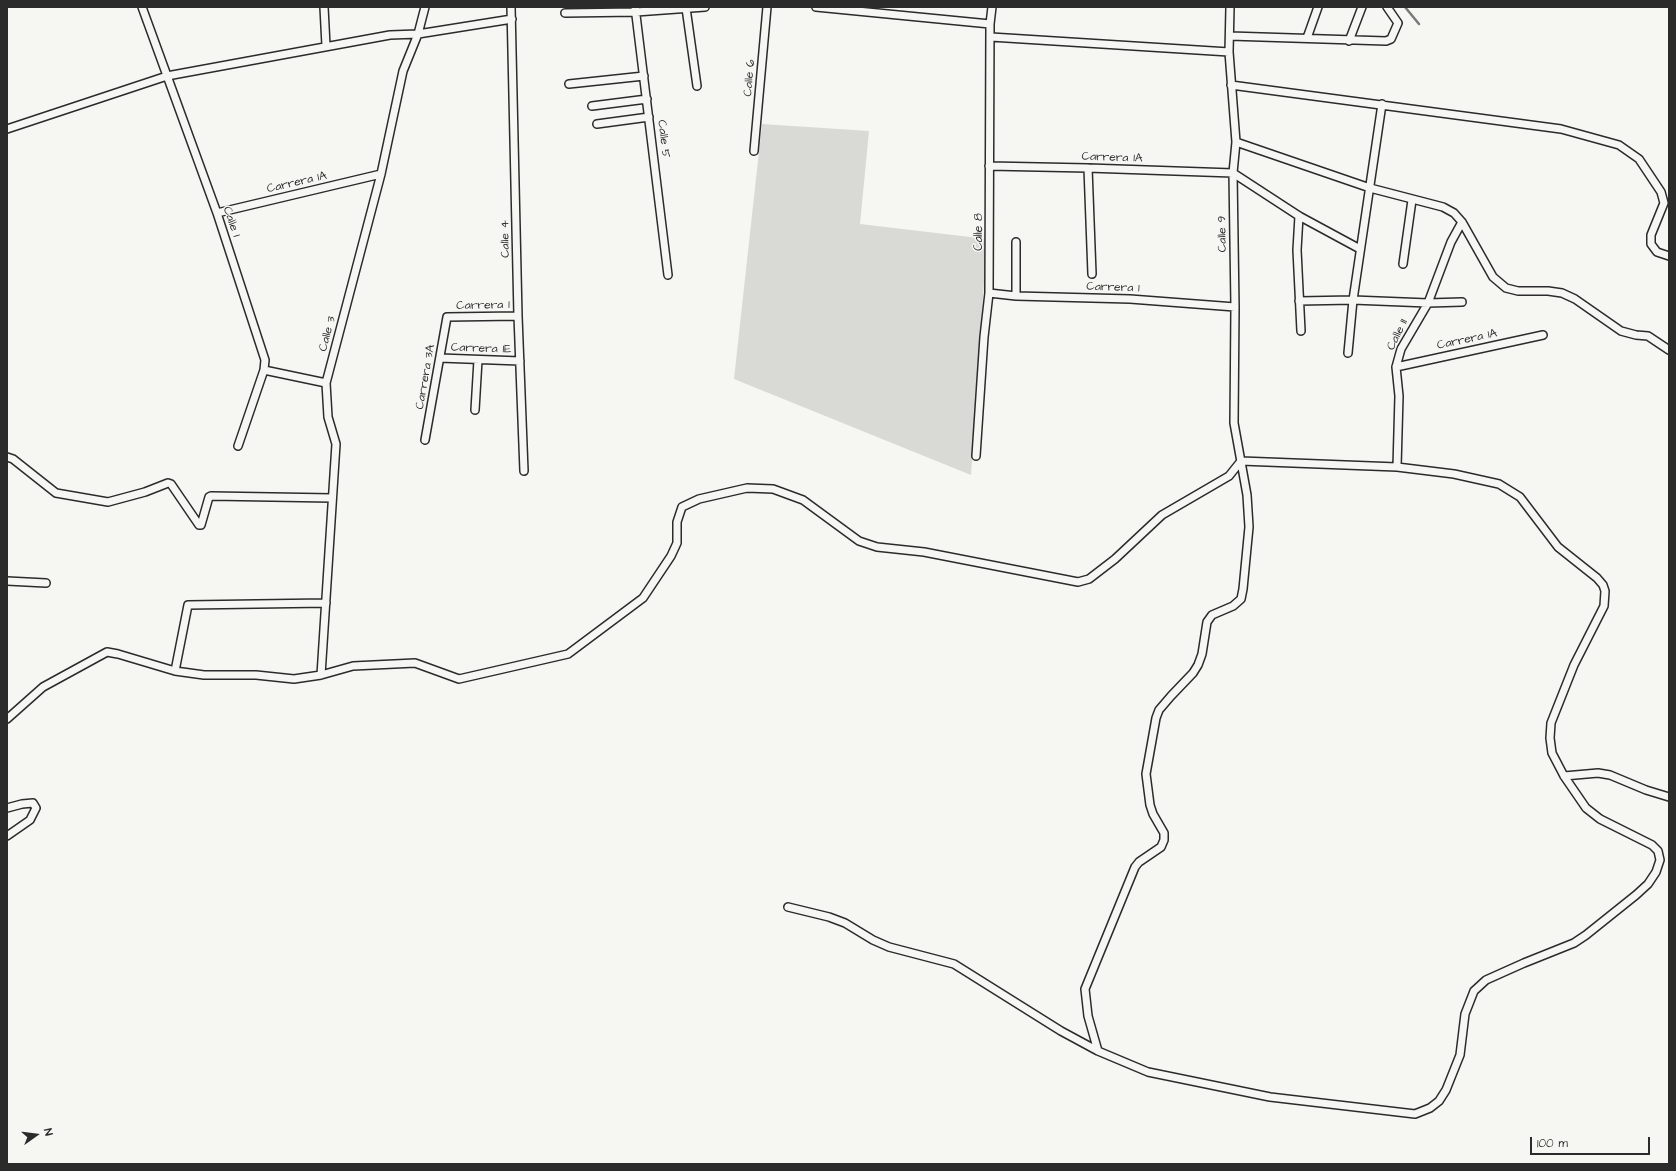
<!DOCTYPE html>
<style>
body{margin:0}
#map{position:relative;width:1676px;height:1171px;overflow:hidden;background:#f6f6f2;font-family:"Architects Daughter",sans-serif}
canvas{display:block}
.frame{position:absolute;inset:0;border:8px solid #2b2b2b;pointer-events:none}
.north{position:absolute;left:16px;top:1115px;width:40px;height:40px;-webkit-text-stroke:3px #f6f6f2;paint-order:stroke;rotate:76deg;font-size:11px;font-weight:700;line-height:16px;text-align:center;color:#2b2b2b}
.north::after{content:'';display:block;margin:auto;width:14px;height:18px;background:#2b2b2b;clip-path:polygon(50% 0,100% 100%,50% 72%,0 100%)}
.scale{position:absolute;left:1530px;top:1137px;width:120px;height:18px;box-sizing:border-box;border:2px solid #2b2b2b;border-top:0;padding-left:5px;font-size:12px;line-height:14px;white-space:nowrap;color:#2b2b2b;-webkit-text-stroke:3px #f6f6f2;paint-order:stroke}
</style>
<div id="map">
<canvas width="1676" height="1171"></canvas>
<div class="frame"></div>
<div class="north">N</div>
<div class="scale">100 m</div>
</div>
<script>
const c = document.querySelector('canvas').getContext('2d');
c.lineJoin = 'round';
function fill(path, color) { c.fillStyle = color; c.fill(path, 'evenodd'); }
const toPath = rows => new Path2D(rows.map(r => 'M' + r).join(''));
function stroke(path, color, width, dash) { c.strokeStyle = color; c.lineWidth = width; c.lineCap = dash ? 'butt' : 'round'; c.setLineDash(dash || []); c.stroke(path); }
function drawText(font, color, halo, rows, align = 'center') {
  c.font = font + ' "Architects Daughter",sans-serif'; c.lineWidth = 3; c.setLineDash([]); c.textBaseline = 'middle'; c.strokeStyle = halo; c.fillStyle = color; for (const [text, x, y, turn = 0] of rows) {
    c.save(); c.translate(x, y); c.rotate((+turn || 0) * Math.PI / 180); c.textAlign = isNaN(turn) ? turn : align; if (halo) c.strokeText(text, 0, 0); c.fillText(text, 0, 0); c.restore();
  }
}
fill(toPath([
 [762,124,869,131,860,224,987,239,971,475,734,379]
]), '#d9d9d5');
stroke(toPath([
 [1405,7,1419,24]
]), '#7a7a78', 2.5);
const minor = toPath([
 [142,7,217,213,265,360,264,370,238,446],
 [324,7,326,46],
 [511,7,518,316,524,471],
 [635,7,668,275],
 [816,7,990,24],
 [686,8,697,86],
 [565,13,636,12,705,7],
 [1230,36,1386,41,1391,39,1398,23,1387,7],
 [991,37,1229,52],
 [1307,38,1318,7],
 [1349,41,1362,7],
 [569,84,644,76],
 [1231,85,1561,129,1619,145,1639,159,1661,192,1664,203,1651,235,1651,244,1657,252,1669,256],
 [592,106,647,99],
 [597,124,649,117],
 [7,129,167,76,390,35,418,34,512,19],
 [1236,142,1370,188,1443,207,1454,213,1462,222,1493,277,1506,288,1518,291,1548,291,1562,293,1575,299,1621,331,1636,335,1648,336,1669,350],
 [754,151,767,7],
 [989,166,1088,168,1233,173],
 [1088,168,1092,274],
 [1233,173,1299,216,1360,249],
 [217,213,381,174],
 [1299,216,1297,250,1301,331],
 [1016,242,1016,296],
 [1403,264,1412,200],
 [989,293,1016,296,1130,299,1235,307],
 [1299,301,1353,300,1428,303,1462,302],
 [1348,353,1353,300,1382,104],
 [440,358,520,361],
 [1396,367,1543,335],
 [264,370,326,383],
 [475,410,478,360],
 [425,440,447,317,518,316],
 [976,456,984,337,989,293,990,24,992,7],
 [7,457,13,459,56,493,108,502,145,492,168,483,171,484,199,525,201,525,209,497,211,496,332,498],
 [1397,467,1399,396,1396,367,1401,349,1428,303,1451,242,1462,222],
 [7,581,46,583],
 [175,671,188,605,326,603],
 [321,675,336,444,328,417,326,383,381,174,403,71,418,34,425,7],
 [7,719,43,687,107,652,118,654,175,671,204,675,256,675,294,679,321,675,353,666,415,663,459,679,568,654,643,598,671,556,677,543,677,522,682,507,699,499,747,488,773,489,803,500,859,541,877,547,924,552,1078,582,1089,579,1115,559,1162,515,1229,476,1241,461],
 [1564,776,1598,773,1610,775,1646,790,1669,797],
 [7,808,22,804,33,803,36,808,30,820,7,836],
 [788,907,829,917,845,923,873,940,889,947,954,964,1061,1031,1098,1051,1148,1072,1270,1097,1415,1114,1430,1108,1439,1101,1446,1090,1460,1055,1465,1014,1474,991,1486,980,1524,963,1574,943,1586,935,1636,895,1648,884,1656,872,1660,860,1658,851,1652,845,1600,819,1586,808,1564,776,1552,753,1550,738,1551,723,1574,665,1604,606,1605,591,1603,585,1597,578,1558,547,1520,497,1499,484,1454,474,1397,467,1241,461],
 [1098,1051,1088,1016,1085,989,1135,867,1139,862,1161,847,1164,840,1164,833,1153,814,1150,805,1146,774,1156,718,1159,710,1171,696,1193,673,1198,665,1202,654,1207,622,1212,615,1233,606,1241,599,1243,589,1249,527,1247,495,1234,423,1235,307,1233,173,1236,142,1229,52,1230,7]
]);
stroke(minor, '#2b2b2b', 10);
stroke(minor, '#f6f6f2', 7);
drawText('12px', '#2b2b2b', '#f6f6f2', [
 ["Calle 6",750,78,-85],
 ["Calle 5",663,139,83],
 ["Carrera 1A",1112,158,2],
 ["Carrera 1A",297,183,-13],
 ["Calle 1",231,222,71],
 ["Calle 8",979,232,-90],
 ["Calle 9",1223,234,-91],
 ["Calle 4",506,239,-91],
 ["Carrera 1",1113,288,2],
 ["Carrera 1",483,306,-1],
 ["Calle 3",328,334,-75],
 ["Calle 11",1398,335,-64],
 ["Carrera 1A",1467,340,-12],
 ["Carrera 1E",481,349,2],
 ["Carrera 3A",426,377,-80]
]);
</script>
